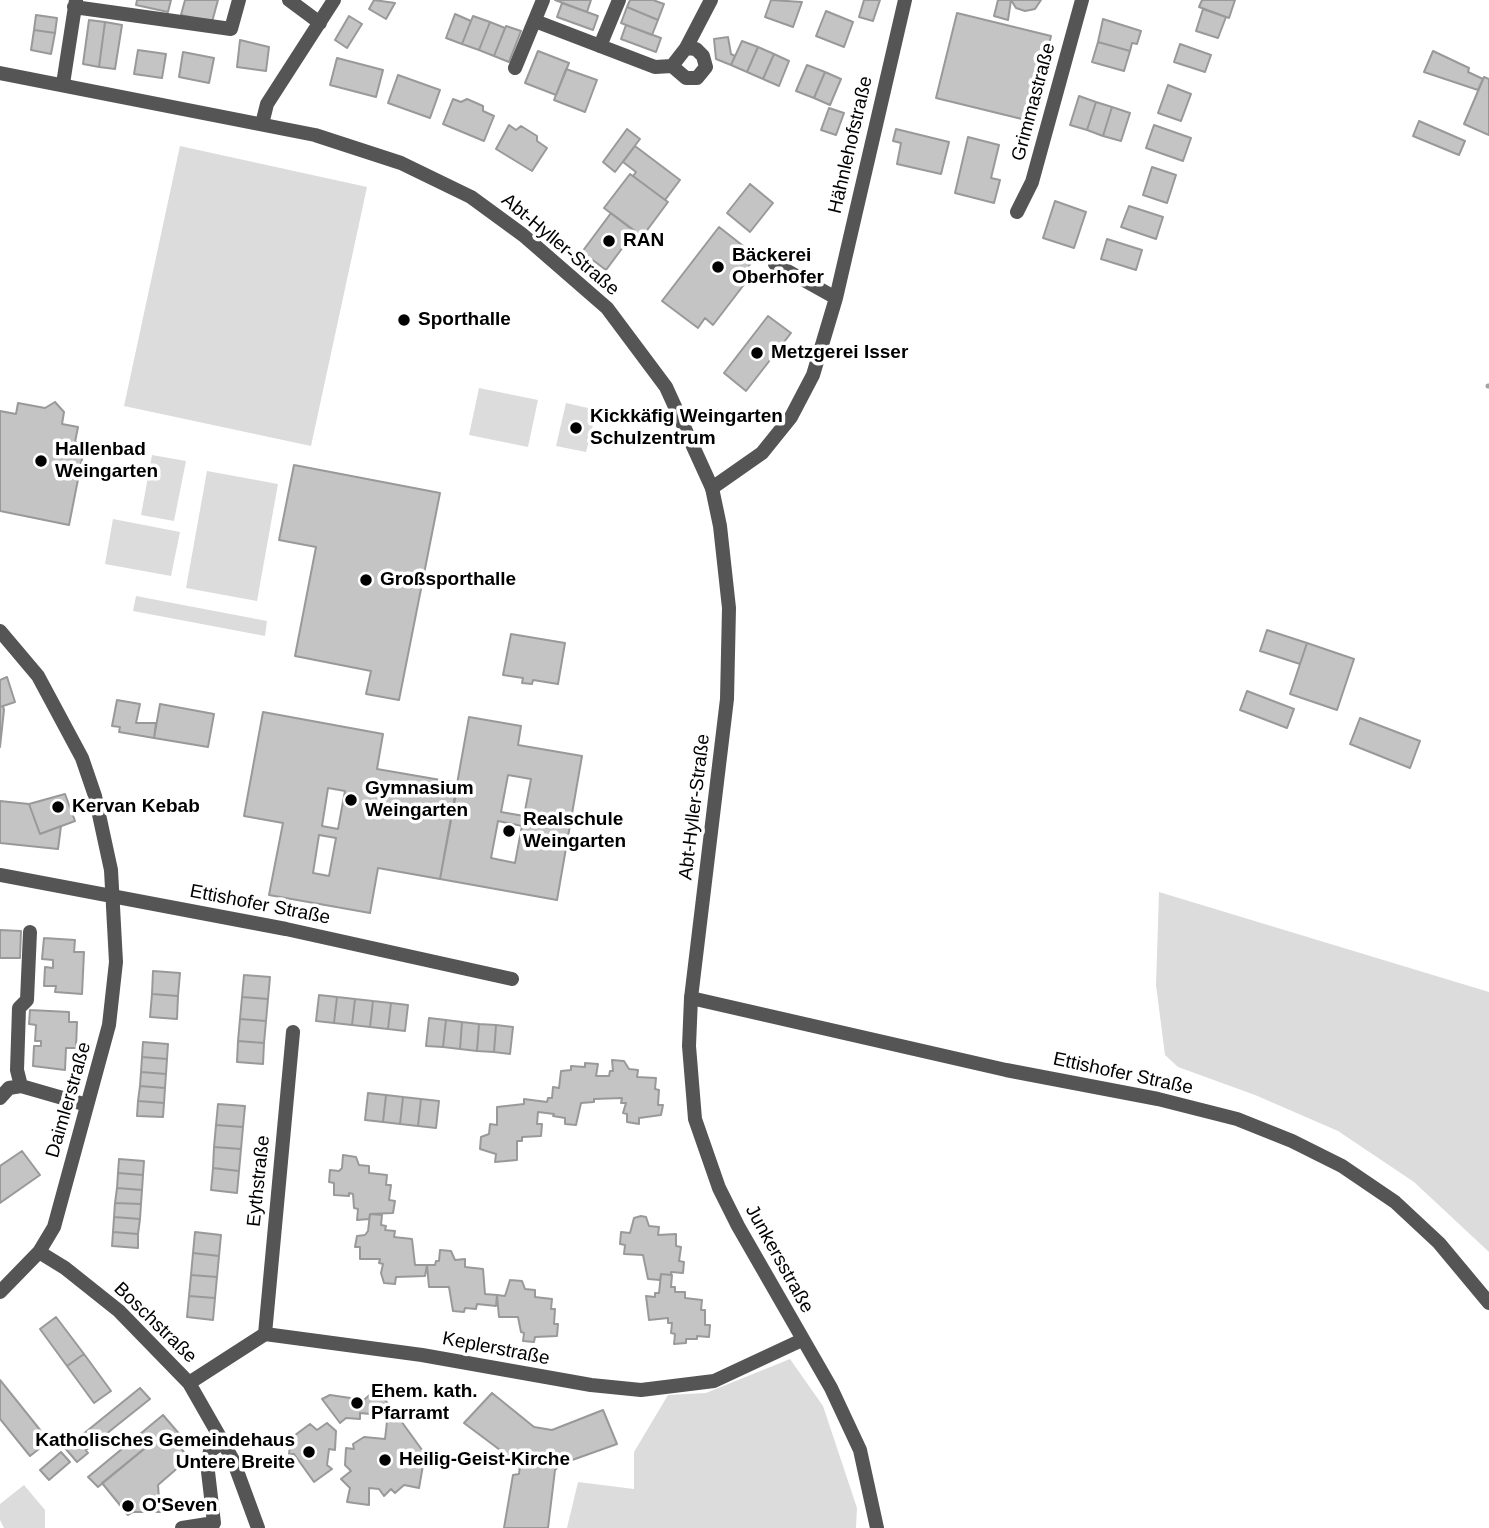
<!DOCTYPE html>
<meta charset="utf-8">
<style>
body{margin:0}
canvas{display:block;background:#fff}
</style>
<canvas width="1489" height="1528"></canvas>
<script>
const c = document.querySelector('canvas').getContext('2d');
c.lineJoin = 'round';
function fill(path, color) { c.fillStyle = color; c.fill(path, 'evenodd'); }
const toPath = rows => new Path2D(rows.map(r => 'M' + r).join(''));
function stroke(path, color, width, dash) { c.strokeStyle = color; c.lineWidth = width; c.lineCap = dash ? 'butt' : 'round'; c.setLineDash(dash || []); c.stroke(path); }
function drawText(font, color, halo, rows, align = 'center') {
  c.font = font + ' Helvetica,sans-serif'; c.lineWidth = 7; c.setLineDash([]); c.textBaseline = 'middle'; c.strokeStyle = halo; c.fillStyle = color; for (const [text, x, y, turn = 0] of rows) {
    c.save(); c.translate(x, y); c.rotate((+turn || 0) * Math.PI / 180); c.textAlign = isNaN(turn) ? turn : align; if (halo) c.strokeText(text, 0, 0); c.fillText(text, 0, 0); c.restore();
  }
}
fill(toPath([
 [180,146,367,187,311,446,124,406],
 [479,388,538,400,528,447,469,435],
 [566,403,597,410,586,452,556,446],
 [152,455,186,461,174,521,141,515],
 [207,471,278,484,257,601,186,588],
 [113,519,180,532,171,576,105,564],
 [136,596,267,621,265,636,133,611],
 [1159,892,1489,992,1489,1252,1414,1182,1338,1131,1255,1095,1178,1067,1165,1055,1156,985],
 [790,1359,823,1406,857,1508,856,1528,567,1528,578,1482,634,1489,634,1452,668,1395,706,1393],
 [24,1485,45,1510,45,1528,4,1528,0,1520,0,1504]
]), '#dcdcdc');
stroke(toPath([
 [1488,386,1489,386]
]), '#a3a3a3', 5);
const building = toPath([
 [137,0,171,0,168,12,136,5,137,0],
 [185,0,218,0,212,22,181,15,185,0],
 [374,0,395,3,386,19,369,9,374,0],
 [555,0,591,0,587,12,555,0],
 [630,0,653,0,664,4,658,20,627,7,630,0],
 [771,0,802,2,793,27,765,17,771,0],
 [864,0,880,0,873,21,859,17,864,0],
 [998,0,1011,0,1008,20,994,16,998,0],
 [1041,0,1035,9,1025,11,1016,8,1011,0,1041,0],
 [1202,0,1235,0,1229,18,1199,7,1202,0],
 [562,3,598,16,593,30,557,17,562,3],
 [627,7,658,20,652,35,621,23,627,7],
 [1203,9,1226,17,1218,38,1196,31,1203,9],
 [826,11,853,22,844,47,816,36,826,11],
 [957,13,1051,36,1030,121,936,98,957,13],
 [455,14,471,21,462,44,446,38,455,14],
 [36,15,57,18,55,33,34,30,36,15],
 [349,16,362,24,347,48,335,40,349,16],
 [473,16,490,22,479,50,462,44,473,16],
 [1103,19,1141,31,1137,44,1132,43,1130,51,1098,42,1103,19],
 [89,20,105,22,99,67,83,64,89,20],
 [105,22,122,25,115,69,99,67,105,22],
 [490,22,505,28,494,56,479,50,490,22],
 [626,25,661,38,656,52,621,39,626,25],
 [506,26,521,31,509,62,494,56,506,26],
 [34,30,55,33,51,54,31,50,34,30],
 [728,37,731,54,735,56,731,65,716,59,714,39,728,37],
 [240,40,269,47,266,71,237,67,240,40],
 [742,41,758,47,747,72,731,65,742,41],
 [1098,42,1130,51,1124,71,1092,62,1098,42],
 [1180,44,1211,55,1205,72,1174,62,1180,44],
 [758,47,774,54,763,79,747,72,758,47],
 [138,50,166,54,162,78,134,74,138,50],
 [538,51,569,63,556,95,525,83,538,51],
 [1433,51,1469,68,1468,72,1483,79,1478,90,1424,72,1433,51],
 [183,52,214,58,209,83,179,77,183,52],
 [774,54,789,61,779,86,763,79,774,54],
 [337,58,383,70,376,97,330,85,337,58],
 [807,65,825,72,814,98,796,91,807,65],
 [566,69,597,80,585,112,554,100,566,69],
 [825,72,841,79,830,105,814,98,825,72],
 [398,75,440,90,430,118,388,103,398,75],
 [1484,77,1489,79,1489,135,1464,124,1484,77],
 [1168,85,1191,94,1181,121,1158,113,1168,85],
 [1079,96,1096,102,1087,130,1070,125,1079,96],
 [453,99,461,102,467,99,483,106,483,111,494,116,484,141,443,124,453,99],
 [1096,102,1112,107,1103,136,1087,130,1096,102],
 [1112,107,1130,113,1121,141,1103,136,1112,107],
 [829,108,844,113,836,135,821,130,829,108],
 [1419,121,1465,141,1459,155,1413,136,1419,121],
 [509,125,516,130,521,126,537,136,537,141,547,148,532,171,496,149,509,125],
 [1154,125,1191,138,1183,161,1146,148,1154,125],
 [627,129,640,139,615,172,603,162,627,129],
 [896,129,949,142,941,174,897,164,901,143,893,141,896,129],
 [968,137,999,145,991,178,1000,180,994,203,955,193,968,137],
 [635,146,680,180,665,200,633,176,636,172,623,162,635,146],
 [1152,167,1176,175,1167,203,1143,195,1152,167],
 [630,174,668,202,642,237,604,208,630,174],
 [750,184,773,203,750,232,727,213,750,184],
 [1055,201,1086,212,1074,248,1043,238,1055,201],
 [1129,206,1163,217,1156,239,1121,227,1129,206],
 [611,213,635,231,606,270,582,252,611,213],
 [719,227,756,256,740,278,746,282,713,325,705,318,698,328,662,301,719,227],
 [1107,239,1142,250,1136,270,1101,259,1107,239],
 [768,316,791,333,746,391,724,373,768,316],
 [55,402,64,412,62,424,78,427,75,442,85,444,69,525,0,511,0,411,16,414,18,403,45,408,55,402],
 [294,465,440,493,399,700,366,694,371,671,295,656,316,547,279,540,294,465],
 [1267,630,1307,643,1300,664,1260,651,1267,630],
 [511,634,565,643,558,684,533,680,532,684,522,683,523,678,503,675,511,634],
 [1307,643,1354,659,1337,710,1290,694,1307,643],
 [7,677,15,702,0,707,0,680,7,677],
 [1247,691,1294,709,1287,728,1240,710,1247,691],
 [117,700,140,704,136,723,156,723,154,738,119,732,120,727,112,726,117,700],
 [160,704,214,714,208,747,154,738,160,704],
 [3,706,4,710,0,747,0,707,3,706],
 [263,712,383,734,377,769,458,783,440,879,378,868,370,913,269,895,283,823,244,816,263,712],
 [328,788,345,791,338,829,322,826,328,788],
 [319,835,336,838,329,876,313,873,319,835],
 [469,717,521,726,518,745,582,756,557,900,440,879,469,717],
 [508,775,531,779,524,816,501,812,508,775],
 [498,821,522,826,515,863,491,858,498,821],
 [1360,718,1420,741,1410,768,1350,744,1360,718],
 [65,794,75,821,40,834,29,804,65,794],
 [0,801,29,804,40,834,61,826,58,849,0,843,0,801],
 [0,930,21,931,20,958,0,958,0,930],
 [44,938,75,940,74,952,84,952,82,994,55,992,56,986,44,986,45,967,53,968,53,960,42,959,44,938],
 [153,971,180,973,178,996,152,994,153,971],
 [244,975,270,977,268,999,242,997,244,975],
 [152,994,178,996,177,1019,150,1017,152,994],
 [319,995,337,997,334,1023,316,1021,319,995],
 [242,997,268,999,266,1021,240,1019,242,997],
 [337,997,355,999,352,1025,334,1023,337,997],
 [355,999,373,1001,370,1027,352,1025,355,999],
 [373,1001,391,1003,388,1029,370,1027,373,1001],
 [391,1003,408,1005,405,1031,388,1029,391,1003],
 [30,1010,69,1012,69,1022,77,1022,76,1048,66,1048,65,1070,33,1066,34,1046,41,1046,41,1041,35,1041,36,1025,29,1024,30,1010],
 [429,1018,446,1020,443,1047,426,1046,429,1018],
 [240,1019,266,1021,264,1043,238,1041,240,1019],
 [446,1020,462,1022,460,1049,443,1047,446,1020],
 [462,1022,479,1024,477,1051,460,1049,462,1022],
 [479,1024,496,1025,494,1052,477,1051,479,1024],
 [496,1025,513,1027,510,1054,494,1052,496,1025],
 [238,1041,264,1043,263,1064,237,1062,238,1041],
 [143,1042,168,1044,167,1059,142,1057,143,1042],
 [142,1057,167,1059,166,1074,141,1072,142,1057],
 [612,1060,624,1061,629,1069,638,1070,637,1077,656,1078,655,1089,659,1090,658,1105,663,1105,661,1115,639,1118,639,1124,627,1122,627,1114,623,1113,626,1103,621,1103,622,1098,594,1099,594,1102,581,1103,576,1125,565,1124,565,1118,553,1116,554,1114,538,1112,537,1124,542,1124,541,1136,522,1137,522,1141,517,1141,517,1160,495,1162,496,1154,480,1149,481,1137,489,1134,490,1124,497,1125,497,1107,524,1104,524,1099,547,1102,548,1098,552,1098,553,1087,559,1088,561,1071,571,1070,571,1066,585,1067,585,1063,598,1064,596,1076,609,1076,610,1071,613,1071,612,1060],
 [141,1072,166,1074,165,1088,140,1086,141,1072],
 [140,1086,165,1088,164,1103,138,1101,140,1086],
 [368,1093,386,1095,383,1122,365,1120,368,1093],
 [386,1095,403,1097,400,1124,383,1122,386,1095],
 [403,1097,421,1099,418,1126,400,1124,403,1097],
 [421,1099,439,1101,436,1128,418,1126,421,1099],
 [138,1101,164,1103,163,1117,137,1116,138,1101],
 [218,1104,245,1106,243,1127,216,1125,218,1104],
 [216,1125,243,1127,241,1149,214,1147,216,1125],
 [214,1147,241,1149,239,1171,213,1168,214,1147],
 [22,1151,40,1175,0,1203,0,1166,22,1151],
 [343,1155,356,1157,359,1165,369,1166,369,1173,387,1175,386,1185,391,1185,389,1200,395,1201,393,1213,370,1214,369,1219,357,1220,358,1209,354,1208,353,1194,349,1193,349,1196,334,1195,334,1183,329,1182,330,1170,339,1171,342,1168,343,1155],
 [119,1159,144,1161,143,1175,118,1173,119,1159],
 [213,1168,239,1171,237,1193,211,1190,213,1168],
 [118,1173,143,1175,142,1190,117,1188,118,1173],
 [117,1188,142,1190,141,1204,115,1203,117,1188],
 [115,1203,141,1204,140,1219,114,1217,115,1203],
 [370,1214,382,1215,381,1225,386,1226,385,1230,395,1231,394,1237,412,1239,415,1265,427,1265,425,1276,396,1277,395,1284,384,1283,381,1273,383,1264,379,1263,380,1259,360,1259,360,1247,355,1247,357,1236,365,1235,368,1231,370,1214],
 [641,1216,646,1217,649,1226,659,1227,658,1235,676,1234,676,1246,681,1247,679,1261,684,1262,683,1273,671,1272,671,1275,661,1274,660,1280,648,1279,643,1255,624,1254,625,1245,620,1244,621,1232,630,1233,634,1218,641,1216],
 [114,1217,140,1219,138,1234,113,1232,114,1217],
 [113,1232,138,1234,138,1248,112,1246,113,1232],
 [195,1232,221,1235,219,1256,193,1253,195,1232],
 [440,1250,451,1251,455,1260,465,1259,465,1267,483,1269,485,1294,497,1295,496,1306,477,1304,476,1309,465,1308,464,1312,453,1311,449,1287,429,1287,427,1265,435,1265,436,1261,439,1261,440,1250],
 [193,1253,219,1256,217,1277,191,1275,193,1253],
 [661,1274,672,1275,671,1287,675,1287,675,1292,685,1292,685,1298,702,1300,701,1310,705,1310,705,1325,710,1325,709,1337,697,1336,697,1339,686,1339,686,1343,674,1344,675,1334,671,1333,672,1323,668,1323,668,1318,649,1320,646,1296,655,1297,655,1293,659,1293,661,1274],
 [191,1275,217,1277,215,1298,189,1296,191,1275],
 [510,1280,522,1281,525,1289,535,1290,535,1297,552,1299,551,1309,555,1309,554,1324,558,1324,557,1336,535,1337,534,1342,523,1341,524,1333,521,1332,518,1317,499,1317,497,1295,505,1296,510,1280],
 [189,1296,215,1298,213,1320,187,1317,189,1296],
 [56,1317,84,1354,67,1366,40,1329,56,1317],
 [84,1354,111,1391,94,1403,67,1366,84,1354],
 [0,1380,49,1441,30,1456,0,1419,0,1380],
 [140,1388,150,1399,86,1450,77,1439,140,1388],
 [376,1389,390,1406,380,1415,360,1413,360,1419,346,1418,340,1423,322,1399,330,1395,364,1400,376,1389],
 [492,1393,534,1427,552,1430,603,1410,617,1444,561,1464,555,1470,548,1528,504,1528,513,1475,519,1474,520,1465,464,1423,492,1393],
 [388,1413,396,1414,425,1454,419,1488,404,1485,395,1493,391,1489,384,1496,379,1489,369,1488,369,1505,347,1502,350,1488,341,1479,351,1471,345,1465,346,1448,354,1449,353,1444,364,1437,385,1439,388,1413],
 [163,1415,181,1436,175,1442,166,1431,98,1487,88,1477,163,1415],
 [327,1423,336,1431,335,1450,329,1449,327,1465,332,1469,314,1482,294,1454,289,1454,291,1438,310,1424,317,1430,327,1423],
 [166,1431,189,1458,158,1485,160,1512,133,1512,128,1515,102,1483,166,1431],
 [77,1439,88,1453,77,1462,65,1448,77,1439],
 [61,1452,70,1462,49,1480,40,1470,61,1452]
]);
fill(building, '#c4c4c4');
stroke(building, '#999', 2);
stroke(toPath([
 [289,0,320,23],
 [74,7,231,29,239,0],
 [535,21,655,67,672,66,686,78,697,78,706,67,703,56,696,49,686,48],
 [600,46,619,0],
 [672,66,686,48,711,0],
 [515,68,543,0],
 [63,84,76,0],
 [262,124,267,104,334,0],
 [1017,212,1032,182,1082,0],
 [775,264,836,298],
 [712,488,762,453,791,417,813,375,836,298,905,0],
 [0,631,38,676,82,758,95,796,111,870,116,962,109,1025,54,1227,39,1252,0,1292],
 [0,875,286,929,512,979],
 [691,998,689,1046,695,1119,719,1188,738,1226,831,1388,860,1450,877,1528],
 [21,1086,17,1070,19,1008,27,1000,30,932],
 [0,1098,9,1088,21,1086,87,1105],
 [39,1252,65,1268,119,1311,189,1383,233,1460,258,1528],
 [265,1334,293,1032],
 [189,1383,265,1334,422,1355,591,1385,641,1390,714,1381,802,1340],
 [182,1528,214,1523,207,1463,210,1451,223,1442]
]), '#555', 14);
stroke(toPath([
 [0,73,315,135,401,163,471,197,523,235,607,308,666,387,712,488,720,526,729,608,727,699,691,998,1006,1070,1158,1099,1237,1119,1292,1141,1342,1166,1395,1202,1439,1243,1489,1303]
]), '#555', 14);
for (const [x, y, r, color] of [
 [609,241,7,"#000"],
 [718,267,7,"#000"],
 [404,320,7,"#000"],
 [757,353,7,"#000"],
 [576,428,7,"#000"],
 [41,461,7,"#000"],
 [366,580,7,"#000"],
 [351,800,7,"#000"],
 [58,807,7,"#000"],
 [509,831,7,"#000"],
 [357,1403,7,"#000"],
 [309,1452,7,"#000"],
 [385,1460,7,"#000"],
 [128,1506,7,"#000"]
]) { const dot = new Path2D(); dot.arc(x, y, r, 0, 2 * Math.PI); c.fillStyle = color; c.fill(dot); stroke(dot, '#fff', 2.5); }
drawText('19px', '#000', '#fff', [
 ["Grimmastraße",1034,102,-75],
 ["Hähnlehofstraße",851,145,-77],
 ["Abt-Hyller-Straße",560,245,40],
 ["Abt-Hyller-Straße",695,807,-83],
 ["Ettishofer Straße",260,905,11],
 ["Ettishofer Straße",1123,1074,12],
 ["Daimlerstraße",69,1100,-74],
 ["Eythstraße",259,1181,-84],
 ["Junkersstraße",779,1259,61],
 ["Boschstraße",155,1323,44],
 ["Keplerstraße",496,1349,11]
]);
drawText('bold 19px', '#000', '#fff', [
 ["RAN",623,241],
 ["Bäckerei",732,256],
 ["Oberhofer",732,278],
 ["Sporthalle",418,320],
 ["Metzgerei Isser",771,353],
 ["Kickkäfig Weingarten",590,417],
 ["Schulzentrum",590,439],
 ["Hallenbad",55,450],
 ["Weingarten",55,472],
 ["Großsporthalle",380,580],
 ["Gymnasium",365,789],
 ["Weingarten",365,811],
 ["Kervan Kebab",72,807],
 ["Realschule",523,820],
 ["Weingarten",523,842],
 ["Ehem. kath.",371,1392],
 ["Pfarramt",371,1414],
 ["Katholisches Gemeindehaus",295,1441,"right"],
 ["Untere Breite",295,1463,"right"],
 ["Heilig-Geist-Kirche",399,1460],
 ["O'Seven",142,1506]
], 'left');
</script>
